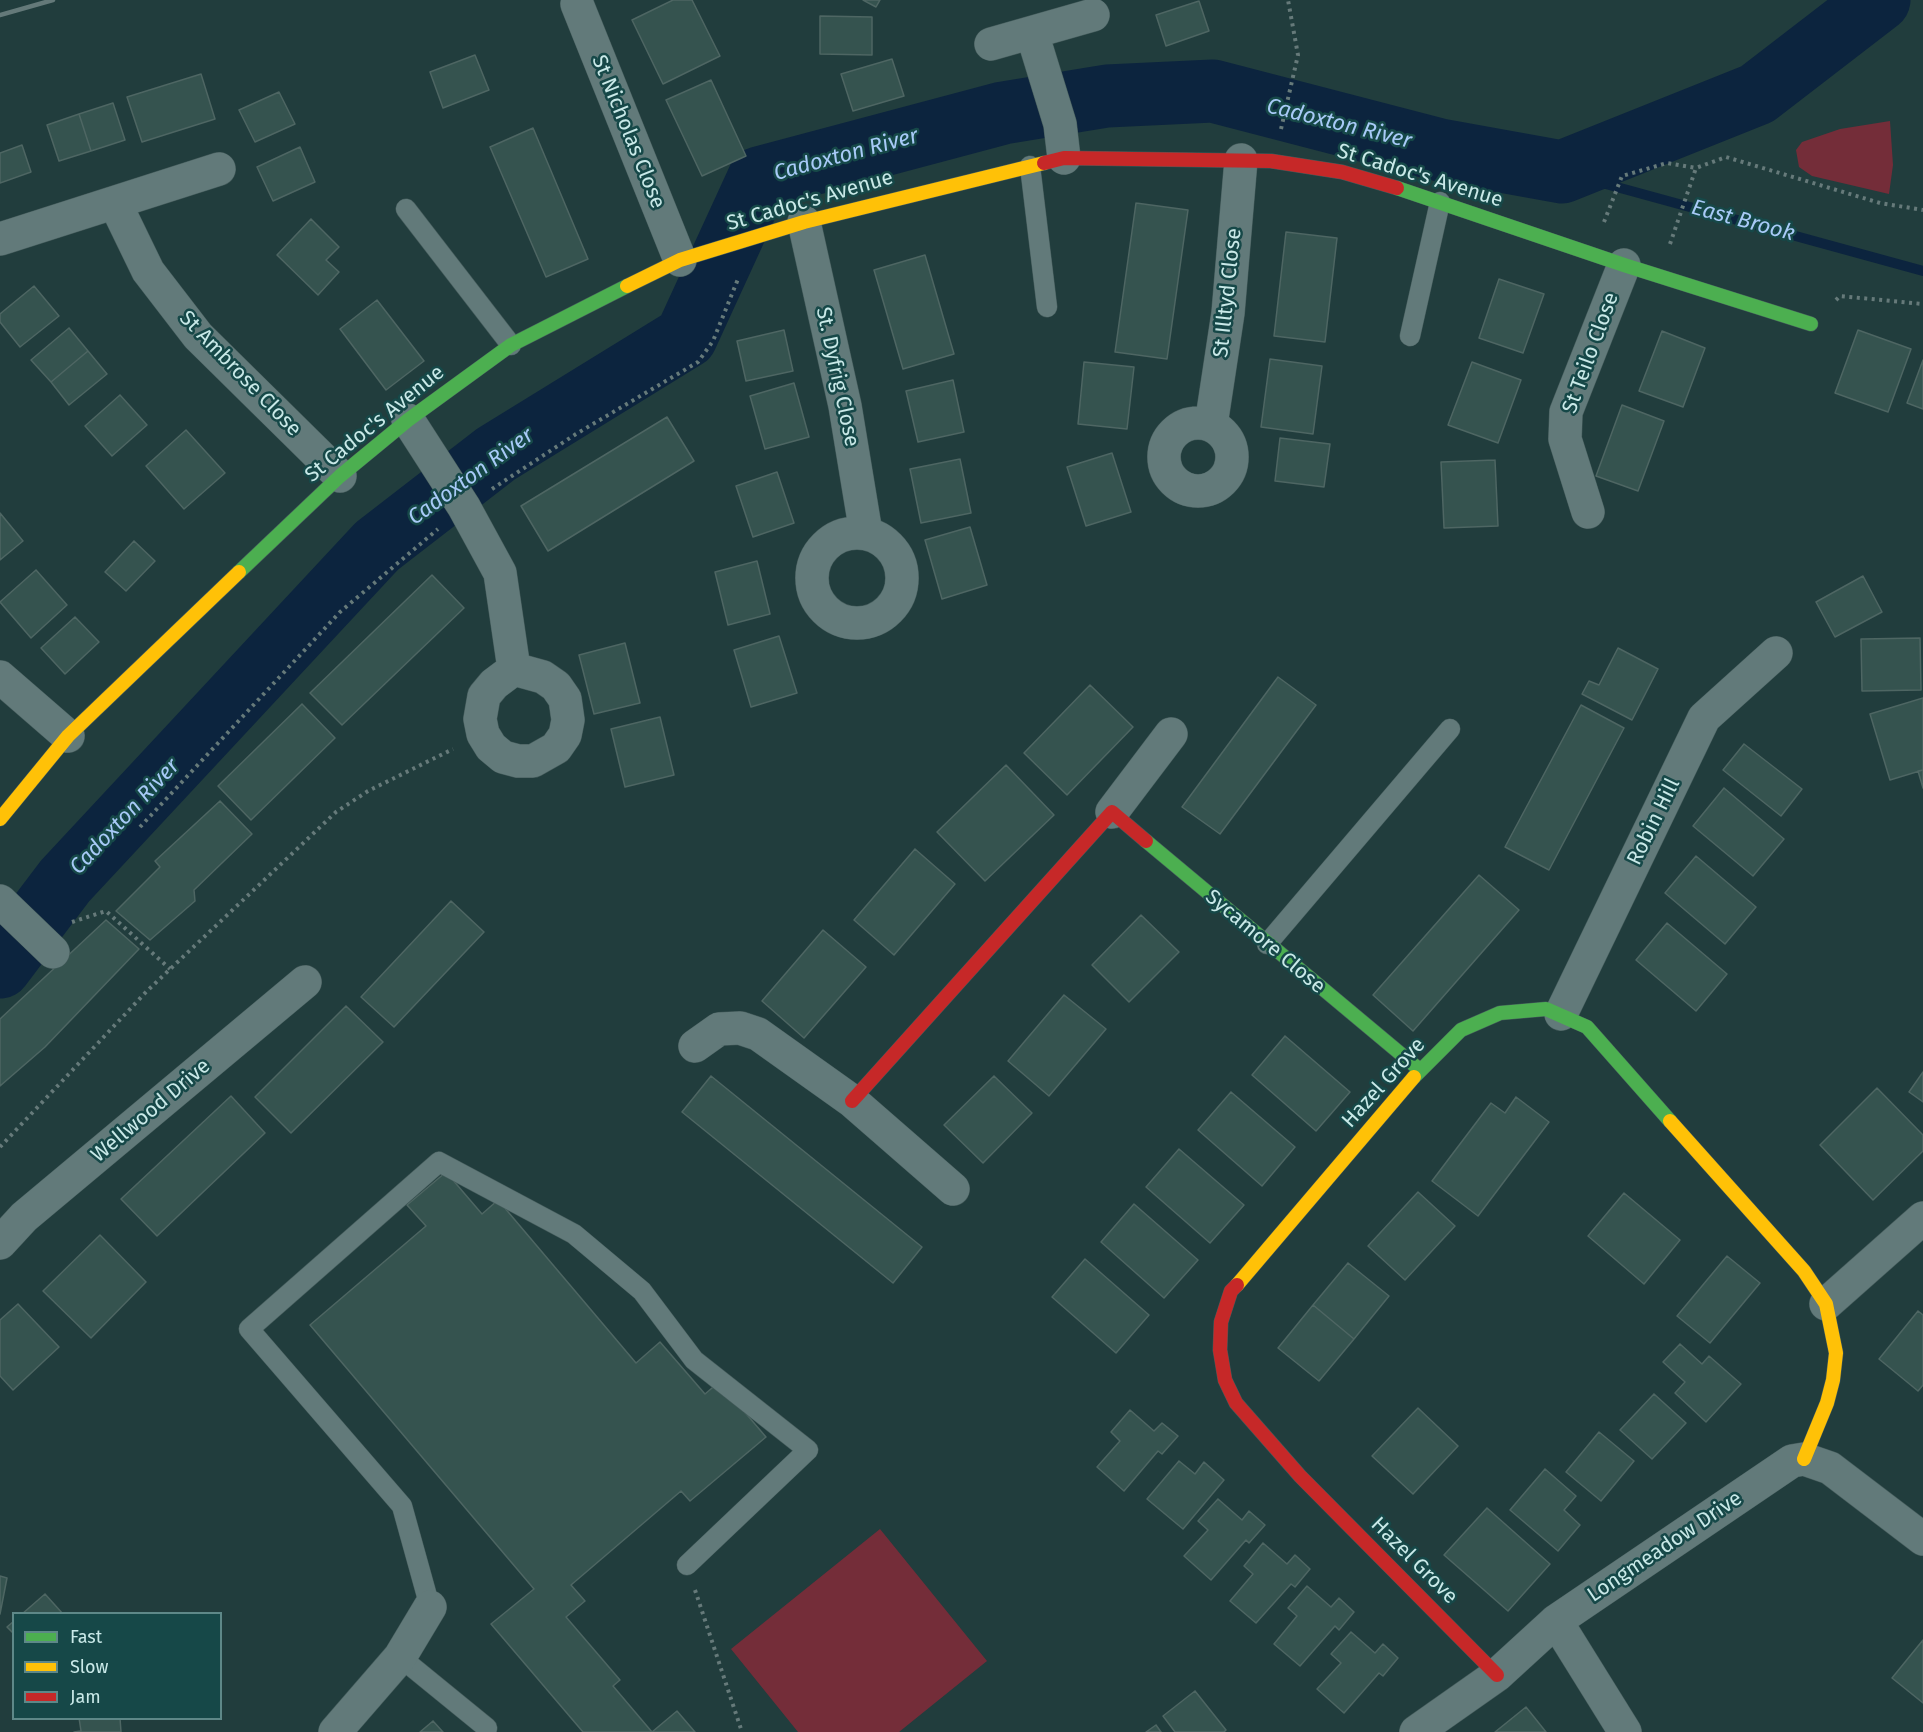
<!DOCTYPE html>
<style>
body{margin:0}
#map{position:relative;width:1923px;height:1732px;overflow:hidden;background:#213d3d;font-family:"Fira Sans",sans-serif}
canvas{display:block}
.legend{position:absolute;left:12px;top:1612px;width:210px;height:108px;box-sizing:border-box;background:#164848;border:2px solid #5e8888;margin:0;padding:8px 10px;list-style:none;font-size:18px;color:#c9e9e8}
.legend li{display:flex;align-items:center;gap:12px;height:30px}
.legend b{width:30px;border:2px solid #5e8888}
</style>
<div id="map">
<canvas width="1923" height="1732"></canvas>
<ul class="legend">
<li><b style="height:8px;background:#4caf50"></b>Fast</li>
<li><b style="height:8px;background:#ffc107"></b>Slow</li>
<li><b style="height:8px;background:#c62828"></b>Jam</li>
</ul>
</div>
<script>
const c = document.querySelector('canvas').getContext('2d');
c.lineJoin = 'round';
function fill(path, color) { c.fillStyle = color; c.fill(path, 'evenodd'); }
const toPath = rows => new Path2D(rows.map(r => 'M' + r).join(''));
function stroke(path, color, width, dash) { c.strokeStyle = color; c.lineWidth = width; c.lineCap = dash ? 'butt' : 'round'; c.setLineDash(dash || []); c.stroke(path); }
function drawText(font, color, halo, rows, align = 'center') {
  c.font = font + ' "Fira Sans",sans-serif'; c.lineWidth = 5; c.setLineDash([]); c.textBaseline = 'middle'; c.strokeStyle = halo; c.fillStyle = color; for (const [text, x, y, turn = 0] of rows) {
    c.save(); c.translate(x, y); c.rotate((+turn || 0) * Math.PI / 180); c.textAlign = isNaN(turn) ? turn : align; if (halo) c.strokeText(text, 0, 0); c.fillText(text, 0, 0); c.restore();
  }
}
fill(toPath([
 [1890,121,1893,165,1889,194,1812,176,1799,167,1796,150,1802,142,1840,129],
 [880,1529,987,1661,899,1732,798,1732,731,1649]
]), '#742d39');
stroke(toPath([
 [1562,172,1923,271]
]), '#0c243e', 10);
stroke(toPath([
 [0,967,65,881,377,546,496,454,686,337,759,178,1003,113,1107,96,1213,91,1440,150,1562,172,1757,94,1879,0]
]), '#0c243e', 63);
const building = toPath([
 [673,0,692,0,720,56,663,84,632,20,673,0],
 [863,0,880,0,876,7,863,0],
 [1199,1,1209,31,1166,46,1156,15,1199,1],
 [820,16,872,17,872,55,820,54,820,16],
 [475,55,489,90,443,108,430,72,475,55],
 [892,59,904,96,853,111,841,74,892,59],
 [201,74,215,119,142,142,127,97,201,74],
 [711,80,746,156,702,176,666,100,711,80],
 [279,92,295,124,255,142,239,110,279,92],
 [113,103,125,140,91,151,79,114,113,103],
 [79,114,91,151,59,161,47,125,79,114],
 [533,128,588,259,546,277,490,147,533,128],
 [22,145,31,172,0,183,0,153,22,145],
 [300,147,315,182,273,201,257,167,300,147],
 [1136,203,1188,210,1167,359,1115,352,1136,203],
 [311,219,339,247,326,260,339,272,318,295,277,255,311,219],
 [1286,232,1337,238,1325,342,1274,336,1286,232],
 [925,255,954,354,903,369,874,270,925,255],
 [1499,279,1544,294,1523,353,1479,338,1499,279],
 [34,286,59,316,20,347,0,322,0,314,34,286],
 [377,300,424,361,386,390,340,329,377,300],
 [69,328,88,351,51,382,31,360,69,328],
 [784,330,793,371,746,381,737,341,784,330],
 [1858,330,1911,349,1888,412,1835,393,1858,330],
 [1662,331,1705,348,1683,407,1639,391,1662,331],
 [88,351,107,374,69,405,51,382,88,351],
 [1270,359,1322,366,1313,434,1261,427,1270,359],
 [1923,360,1923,409,1907,403,1923,360],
 [1084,362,1134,367,1127,429,1078,424,1084,362],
 [1472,362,1521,380,1498,443,1448,425,1472,362],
 [953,380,964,432,918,442,906,391,953,380],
 [794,383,809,437,765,449,750,396,794,383],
 [120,395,147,425,112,456,85,426,120,395],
 [1622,405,1664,421,1638,491,1596,476,1622,405],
 [667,417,694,461,548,551,521,506,667,417],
 [186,430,225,473,184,509,146,466,186,430],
 [1280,438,1330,444,1324,487,1275,481,1280,438],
 [1112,453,1131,512,1086,526,1067,467,1112,453],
 [960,459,971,513,921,523,910,469,960,459],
 [1495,460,1498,526,1444,528,1441,462,1495,460],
 [777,472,794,523,753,537,736,486,777,472],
 [0,513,23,541,0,560,0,513],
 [970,527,987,585,942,599,925,540,970,527],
 [134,541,155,561,126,591,105,572,134,541],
 [757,561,770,614,728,625,715,572,757,561],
 [36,570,67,605,31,638,0,602,36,570],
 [432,575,464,608,342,725,310,693,432,575],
 [1863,576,1882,612,1835,637,1816,602,1863,576],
 [75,617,99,642,65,674,41,648,75,617],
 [779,636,797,693,751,707,734,650,779,636],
 [1920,638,1921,690,1862,691,1861,639,1920,638],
 [625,643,640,703,594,714,579,655,625,643],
 [1618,648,1658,669,1632,720,1582,694,1589,681,1599,685,1618,648],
 [1278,677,1316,705,1220,834,1182,807,1278,677],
 [1090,685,1133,727,1067,795,1024,753,1090,685],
 [1923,698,1923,770,1890,780,1870,714,1923,698],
 [302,704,335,738,251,820,218,786,302,704],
 [1581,705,1624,728,1549,870,1505,847,1581,705],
 [660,717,674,775,625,787,611,729,660,717],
 [1744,744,1802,789,1781,816,1723,770,1744,744],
 [1006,765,1054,815,985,881,937,832,1006,765],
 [1923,770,1923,788,1918,771,1923,770],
 [1724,788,1784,839,1753,876,1693,826,1724,788],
 [220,801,252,834,194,890,195,901,150,940,116,911,160,867,155,861,220,801],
 [915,849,955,884,894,955,854,920,915,849],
 [1696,856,1756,907,1725,944,1665,893,1696,856],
 [1479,875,1519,910,1413,1031,1373,995,1479,875],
 [451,901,484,932,394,1027,361,997,451,901],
 [1141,915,1179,952,1129,1002,1092,965,1141,915],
 [106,920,139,949,45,1047,0,1086,0,1019,106,920],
 [1667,923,1727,974,1696,1011,1636,960,1667,923],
 [823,930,866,967,804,1038,762,1001,823,930],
 [1064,995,1106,1029,1049,1096,1008,1061,1064,995],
 [346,1006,383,1042,291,1133,255,1097,346,1006],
 [1285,1036,1350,1092,1316,1131,1252,1075,1285,1036],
 [1923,1072,1923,1102,1909,1092,1923,1072],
 [711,1076,922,1247,893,1283,682,1112,711,1076],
 [994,1076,1032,1113,983,1163,944,1125,994,1076],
 [1877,1088,1923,1135,1923,1151,1873,1200,1820,1145,1877,1088],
 [1231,1092,1295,1147,1262,1186,1198,1130,1231,1092],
 [231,1096,265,1133,157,1236,121,1199,231,1096],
 [1516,1097,1549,1122,1478,1216,1432,1181,1491,1103,1505,1113,1516,1097],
 [1179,1149,1244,1205,1210,1243,1146,1187,1179,1149],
 [446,1172,482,1214,498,1200,636,1363,660,1342,705,1394,719,1382,766,1437,690,1501,681,1491,571,1585,585,1601,566,1617,620,1680,613,1686,652,1732,583,1732,491,1624,534,1589,310,1325,426,1226,407,1205,446,1172],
 [1418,1192,1455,1226,1405,1280,1368,1246,1418,1192],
 [1624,1193,1680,1240,1644,1284,1588,1236,1624,1193],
 [1134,1204,1198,1260,1164,1298,1101,1242,1134,1204],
 [100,1235,146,1282,91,1338,43,1291,100,1235],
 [1727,1256,1760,1283,1710,1343,1677,1316,1727,1256],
 [1085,1259,1149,1315,1116,1353,1052,1297,1085,1259],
 [1348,1263,1389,1296,1354,1339,1313,1305,1348,1263],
 [18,1304,59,1347,13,1390,0,1376,0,1320,18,1304],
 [1313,1305,1354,1339,1319,1381,1278,1348,1313,1305],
 [1918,1311,1923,1315,1923,1385,1918,1391,1879,1359,1918,1311],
 [1680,1344,1702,1364,1709,1356,1741,1384,1706,1422,1675,1393,1685,1382,1663,1362,1680,1344],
 [1654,1394,1686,1423,1652,1459,1620,1430,1654,1394],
 [1418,1408,1458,1446,1413,1494,1372,1456,1418,1408],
 [1130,1410,1154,1431,1162,1423,1178,1436,1162,1454,1158,1451,1124,1491,1097,1467,1120,1441,1111,1432,1130,1410],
 [1599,1432,1634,1461,1601,1501,1566,1472,1599,1432],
 [1179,1461,1195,1474,1204,1462,1224,1480,1183,1529,1147,1499,1179,1461],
 [1545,1469,1576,1496,1564,1510,1580,1525,1558,1551,1510,1510,1545,1469],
 [1218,1499,1242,1520,1249,1511,1265,1525,1249,1543,1246,1540,1211,1580,1184,1556,1208,1530,1198,1521,1218,1499],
 [1487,1508,1550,1564,1508,1611,1444,1555,1487,1508],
 [1263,1543,1287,1564,1295,1555,1310,1569,1295,1587,1291,1584,1256,1623,1230,1601,1253,1574,1244,1566,1263,1543],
 [0,1576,7,1578,0,1614,0,1576],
 [1307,1586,1331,1607,1339,1598,1354,1612,1339,1630,1335,1626,1300,1666,1274,1644,1297,1616,1288,1608,1307,1586],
 [45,1594,63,1614,22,1614,45,1594],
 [14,1621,14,1634,7,1627,14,1621],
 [1351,1632,1375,1653,1383,1644,1398,1658,1383,1676,1379,1673,1344,1713,1317,1689,1341,1663,1331,1654,1351,1632],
 [1923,1640,1923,1703,1892,1678,1923,1640],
 [1195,1691,1226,1730,1224,1732,1175,1732,1163,1716,1195,1691],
 [1526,1707,1546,1732,1495,1732,1526,1707],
 [677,1711,695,1732,652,1732,677,1711],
 [79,1718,120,1718,121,1732,74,1732,81,1731,79,1718],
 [433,1721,443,1732,420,1732,433,1721],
 [1156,1725,1161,1732,1146,1732,1156,1725]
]);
fill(building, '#35534f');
stroke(building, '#4e6663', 1.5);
const lane = toPath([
 [1030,166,1047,307],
 [406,209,511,345],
 [1410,336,1440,202],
 [1267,944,1450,729],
 [430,1607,402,1506,249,1329,439,1162,574,1234,642,1291,694,1360,808,1450,687,1565],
 [400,1657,487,1728]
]);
const street = toPath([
 [577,4,680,260],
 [1032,33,1060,124,1064,158],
 [991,44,1093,15],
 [115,203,148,271,198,336,340,476],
 [804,222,845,406,866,533],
 [0,239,219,169],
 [408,420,464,507,500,573,514,669,494,684,484,696,480,719,483,734,491,747,503,757,518,761,533,761,556,748,565,735,568,720,565,699,556,686,543,677,514,669],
 '1164 457a34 34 0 1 1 68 0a34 34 0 1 1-68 0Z',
 [1211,425,1228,313,1241,160],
 [1588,512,1565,439,1566,412,1624,265],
 '812 578a45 45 0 1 1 90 0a45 45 0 1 1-90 0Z',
 [0,677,68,736],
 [1112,812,1171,734],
 [0,901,53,952],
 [1561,1014,1704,718,1776,653],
 [695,1046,719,1029,740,1028,758,1034,852,1101,953,1189],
 [0,1243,24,1217,305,982],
 [1826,1304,1923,1218],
 [1556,1621,1625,1732],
 [335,1732,400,1657,430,1607],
 [1416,1732,1497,1675,1556,1621,1792,1461,1804,1459,1830,1468,1923,1539]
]);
const fast = toPath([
 [1397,188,1624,265,1811,324],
 [239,572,340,476,408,420,511,345,627,286],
 [1146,841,1420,1070],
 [1414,1077,1461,1030,1500,1013,1546,1009,1587,1027,1670,1121]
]);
const slow = toPath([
 [627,286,680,260,804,222,1044,163],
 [0,819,68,736,239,572],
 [1670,1121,1804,1271,1826,1304,1836,1353,1833,1380,1827,1403,1804,1459],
 [1237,1285,1414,1077]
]);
const jam = toPath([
 [1044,163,1064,158,1271,161,1342,172,1397,188],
 [852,1101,1112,812,1146,841],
 [1237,1285,1231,1291,1221,1322,1220,1350,1225,1380,1236,1403,1300,1476,1497,1675]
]);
stroke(lane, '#445b5b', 21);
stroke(street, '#445b5b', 34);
stroke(fast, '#445b5b', 15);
stroke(slow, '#445b5b', 15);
stroke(jam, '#445b5b', 15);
stroke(toPath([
 [1281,129,1298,55,1288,0],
 [1604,222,1622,176,1667,163,1696,168],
 [1670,244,1696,168,1726,157,1880,203,1923,210],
 [1836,300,1840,296,1923,304],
 [492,489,576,434,698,362,713,341,738,279],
 [140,827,340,612,438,529],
 [72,922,106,911,170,969],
 [0,1147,147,991,336,812,368,791,453,749],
 [695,1590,742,1732]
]), '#667a7a', 4, [3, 4.5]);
stroke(lane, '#627a7a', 20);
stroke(street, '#627a7a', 33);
stroke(fast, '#4caf50', 14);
stroke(slow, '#ffc107', 14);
stroke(jam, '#c62828', 14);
stroke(toPath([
 [0,15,53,0]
]), '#647979', 4.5);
drawText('21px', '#c9e9e8', '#164848', [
 ["St Nicholas Close",628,132,68],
 ["St Cadoc's Avenue",1420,176,17],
 ["St Cadoc's Avenue",810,201,-16],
 ["St Illtyd Close",1228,293,-84],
 ["St Teilo Close",1591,353,-70],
 ["St Ambrose Close",240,374,46],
 ["St. Dyfrig Close",837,377,78],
 ["St Cadoc's Avenue",375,424,-39],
 ["Robin Hill",1654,822,-64],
 ["Sycamore Close",1265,942,40],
 ["Hazel Grove",1384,1083,-48],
 ["Wellwood Drive",151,1111,-40],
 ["Longmeadow Drive",1665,1547,-34],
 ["Hazel Grove",1414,1561,45]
]);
drawText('italic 22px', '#a8caf7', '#164848', [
 ["Cadoxton River",1339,124,14],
 ["Cadoxton River",846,155,-15],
 ["East Brook",1743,221,15],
 ["Cadoxton River",471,477,-36],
 ["Cadoxton River",125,817,-47]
]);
</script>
